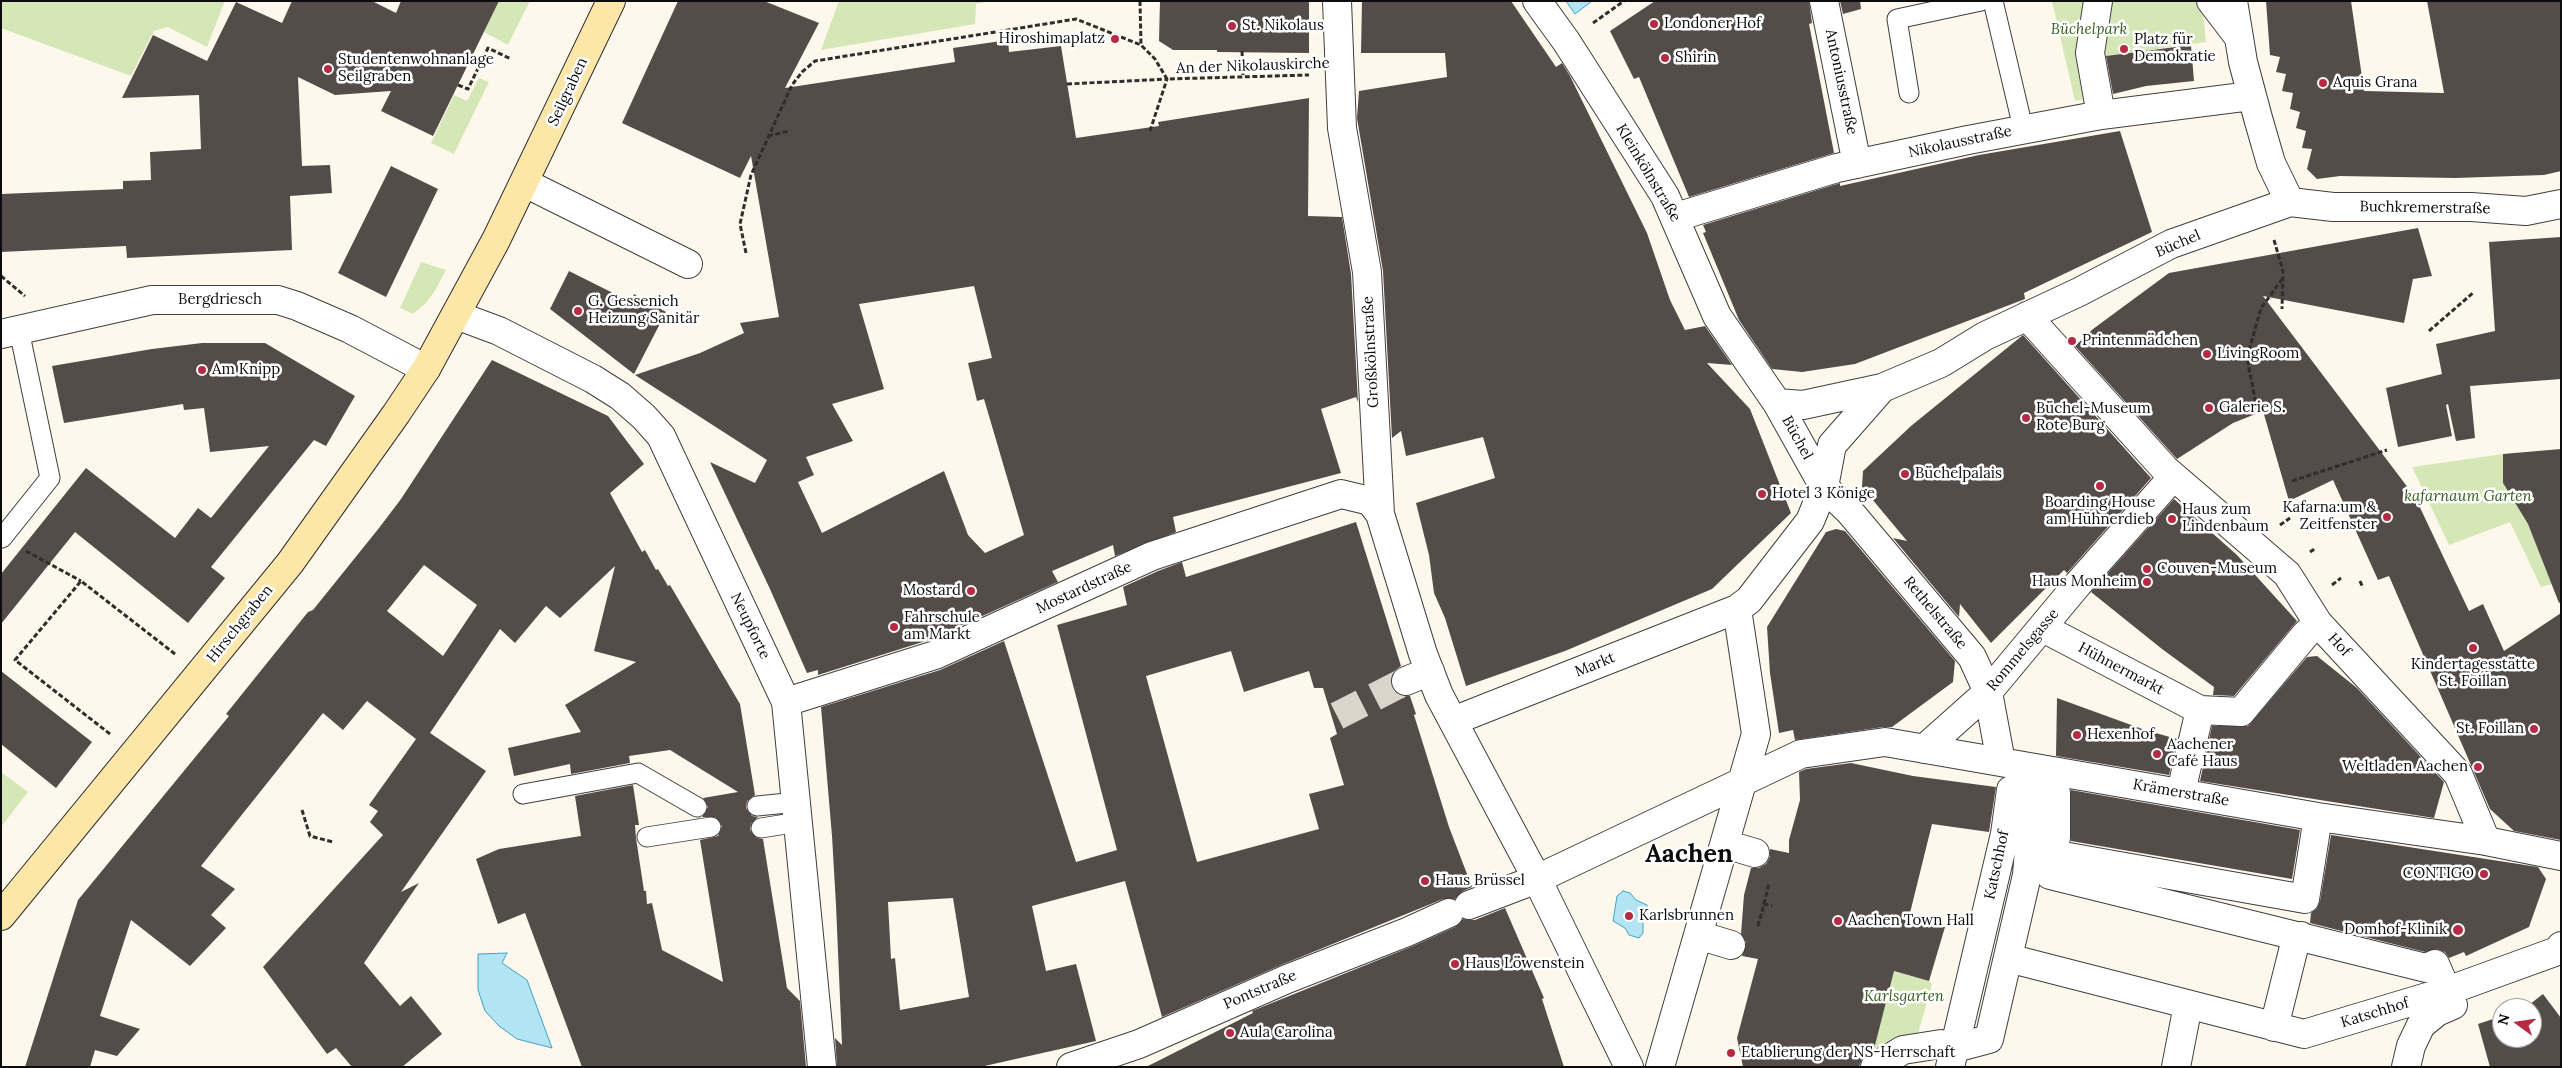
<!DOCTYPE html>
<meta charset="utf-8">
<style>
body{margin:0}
#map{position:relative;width:2562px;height:1068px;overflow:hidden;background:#fef8ec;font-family:Lora,serif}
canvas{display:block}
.frame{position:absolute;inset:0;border:2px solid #0c0c0c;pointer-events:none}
.north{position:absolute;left:2492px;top:998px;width:50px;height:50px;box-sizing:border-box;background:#fff;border:1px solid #9e9e9e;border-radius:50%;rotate:284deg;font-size:14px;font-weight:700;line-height:20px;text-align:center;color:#0c0c0c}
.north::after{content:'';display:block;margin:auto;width:18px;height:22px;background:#b62a44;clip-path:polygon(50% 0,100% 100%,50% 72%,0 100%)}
</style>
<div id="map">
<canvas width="2562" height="1068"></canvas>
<div class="frame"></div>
<div class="north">N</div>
</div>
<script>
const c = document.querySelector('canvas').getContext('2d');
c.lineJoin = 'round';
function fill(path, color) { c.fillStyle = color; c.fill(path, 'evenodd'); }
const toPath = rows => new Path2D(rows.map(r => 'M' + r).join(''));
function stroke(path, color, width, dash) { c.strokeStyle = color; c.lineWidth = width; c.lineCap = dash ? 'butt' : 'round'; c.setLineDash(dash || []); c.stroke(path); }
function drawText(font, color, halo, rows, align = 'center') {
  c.font = font + ' Lora,serif'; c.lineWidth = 5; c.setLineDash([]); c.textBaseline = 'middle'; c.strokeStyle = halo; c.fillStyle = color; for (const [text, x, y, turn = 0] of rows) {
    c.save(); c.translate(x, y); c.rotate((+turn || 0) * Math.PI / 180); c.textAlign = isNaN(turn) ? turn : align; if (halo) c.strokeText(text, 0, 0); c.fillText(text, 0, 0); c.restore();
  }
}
fill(toPath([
 [3,1,225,1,207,47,168,27,154,31,131,76,1,28,1,5],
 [499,1,530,1,508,45,484,32],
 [839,1,990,1,976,4,975,24,821,50],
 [2052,1,2202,1,2206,42,2099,57,2107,95,2075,101],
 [479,78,489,82,454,154,431,143,454,95,467,101],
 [421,262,446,270,435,291,425,304,413,314,400,308],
 [2503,454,2503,483,2528,524,2552,584,2541,587,2510,522,2449,545,2412,467],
 [1,772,28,792,1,827],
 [1872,965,1929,981,1932,984,1916,1041,1869,1056,1855,1025,1883,1014,1884,1008]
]), '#d6e7b7');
const water = toPath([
 [1566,1,1592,1,1575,14,1566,1],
 [1623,891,1630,893,1636,900,1647,905,1648,912,1643,921,1643,933,1639,938,1629,935,1625,928,1613,921,1617,896,1623,891],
 [507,953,502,963,527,980,552,1048,517,1039,499,1026,485,1011,478,990,478,954,507,953]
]);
fill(water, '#b2e4f3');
stroke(water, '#3ca3c7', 1);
fill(toPath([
 [292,1,372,1,396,13,401,1,499,1,433,136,381,111,391,91,335,95,298,77,302,166,330,165,332,193,290,196,292,250,127,258,126,246,1,252,1,194,123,189,123,181,151,180,150,152,201,149,199,95,122,98,153,35,207,61,236,2,282,23],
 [678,1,764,1,819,23,785,88,955,62,953,48,1008,40,1009,52,1061,46,1076,138,1159,126,1158,122,1309,98,1308,216,1342,217,1351,274,1358,402,1356,397,1321,409,1341,473,1173,517,1176,532,1115,556,1113,545,1052,571,1058,582,929,640,818,675,818,670,807,673,770,589,710,462,755,483,767,460,635,375,700,353,744,333,740,323,779,317,751,156,740,178,622,123],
 [974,286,992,358,968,363,977,401,984,399,1024,535,985,553,968,535,944,471,822,533,798,482,814,475,806,457,853,441,832,404,884,389,859,304],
 [1160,1,1309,1,1309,53,1217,52,1217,50,1173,50,1159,41],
 [1362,1,1511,1,1556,67,1562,63,1570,76,1647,233,1670,300,1685,330,1705,326,1732,365,1707,363,1750,409,1791,513,1712,589,1565,651,1466,686,1445,618,1434,593,1429,555,1416,503,1495,478,1483,437,1406,456,1401,431,1392,438,1383,271,1357,118,1359,91,1447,77,1445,53,1361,53],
 [1655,1,1809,1,1812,23,1809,24,1834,153,1689,197,1639,77,1634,79,1610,31],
 [1840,1,1860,1,1861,9,1843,14],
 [2266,1,2351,1,2364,91,2444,93,2427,1,2561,1,2561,171,2544,175,2455,178,2340,176,2317,179,2307,169,2312,149,2302,148,2306,131,2296,128,2300,112,2290,109,2293,93,2282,91,2286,74,2276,72,2280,57,2270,55],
 [2191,45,2194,81,2146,86,2113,94,2106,56],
 [2120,131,2152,232,2024,293,2025,299,1855,364,1802,372,1772,369,1739,320,1703,233,1706,232,1703,225,1840,183,1840,186,1979,155],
 [391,166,438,189,386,297,338,273],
 [2418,228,2432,276,2413,279,2404,323,2263,296,2415,497,2469,611,2483,604,2504,651,2561,613,2561,840,2514,831,2490,809,2389,576,2378,580,2333,480,2289,501,2263,411,2233,423,2177,459,2075,346,2093,329,2169,273],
 [2561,237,2561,379,2470,386,2475,438,2456,441,2448,404,2446,405,2452,436,2398,447,2386,388,2442,374,2436,344,2495,331,2489,242],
 [569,271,631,302,634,294,666,312,634,374,550,309],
 [2023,335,2151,478,2067,573,2064,570,1991,643,1960,604,1959,617,1893,538,1907,541,1862,487,1863,471,1911,426],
 [202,343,265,343,355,396,326,446,314,440,211,567,225,578,188,623,75,532,1,624,1,574,86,468,175,538,198,508,211,518,269,446,210,452,204,408,184,410,183,404,64,423,52,366,152,349],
 [492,360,608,416,644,464,610,493,642,552,645,550,656,570,658,569,668,586,670,585,740,704,755,795,747,801,746,808,752,816,758,817,751,824,750,830,757,838,763,839,787,988,800,1001,806,1067,582,1067,525,913,498,924,476,859,499,849,581,836,575,796,633,785,639,825,635,825,636,838,644,891,646,891,647,904,652,903,662,950,723,982,700,840,718,836,722,826,715,817,702,817,708,807,703,798,738,792,670,750,629,756,630,763,571,774,570,764,514,776,508,748,581,732,565,705,636,662,594,651,615,566,560,618,546,606,515,643,500,629,430,733,486,771,401,892,419,883,364,963,400,1006,411,996,442,1034,402,1067,352,1067,336,1048,327,1054,263,967,383,835,370,822,378,811,369,805,416,739,367,701,343,730,323,713,201,866,235,889,211,915,226,928,190,966,131,920,100,1016,140,1029,117,1056,95,1050,90,1067,25,1067,78,900,229,716,226,714,308,612,313,610,379,528,401,499],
 [424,565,477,605,443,656,387,611],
 [2561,449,2561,602,2559,603,2528,524,2503,483,2503,454],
 [2174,499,2237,555,2297,621,2234,696,2213,695,2214,687,2162,649,2091,592],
 [1356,522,1401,666,1393,672,1390,679,1391,687,1397,694,1410,696,1416,714,1414,715,1449,827,1472,887,1463,891,1455,899,1443,899,1281,965,1162,1017,1125,881,1032,906,1046,971,1076,964,1096,1041,980,1067,837,1067,835,1038,842,1045,836,905,832,836,821,707,940,670,1004,641,1076,862,1117,850,1057,625,1127,605,1123,587,1158,571,1182,562,1186,577],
 [1231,651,1244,692,1309,671,1314,688,1323,688,1337,734,1330,738,1344,785,1309,794,1319,829,1197,862,1146,676],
 [953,898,969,997,900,1010,895,958,891,959,888,902],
 [1836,529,1845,531,1955,661,1953,682,1892,727,1883,727,1795,740,1793,730,1779,733,1770,673,1767,627,1826,532],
 [2317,656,2357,688,2444,782,2434,818,2200,781,2212,726,2248,726,2307,657],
 [1,671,92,742,56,788,1,744],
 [2057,698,2145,730,2177,739,2169,775,2056,756],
 [1851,763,1913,776,1996,787,1989,832,1932,824,1909,917,1945,927,1929,981,1894,971,1874,1049,1862,1059,1859,1067,1743,1067,1737,1038,1758,959,1742,956,1746,942,1741,934,1744,895,1751,868,1759,868,1766,864,1770,857,1770,849,1789,853,1789,840,1800,800,1799,772,1806,769],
 [2071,790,2300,830,2292,879,2071,841],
 [2331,835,2538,867,2546,879,2529,927,2466,956,2464,952,2449,958,2445,952,2437,949,2425,952,2310,923,2311,913,2317,908,2320,901],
 [1505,908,1544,998,1542,999,1564,1067,1146,1067,1253,1013,1252,1011,1413,946,1455,927,1463,919,1475,920],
 [2543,994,2561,1018,2561,1067,2490,1067,2478,1024,2502,1016,2502,1038,2532,1038,2532,1008,2525,1008]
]), '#544c49');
stroke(toPath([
 [1337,716,1406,681]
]), '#dad5ca', 28, [28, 14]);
const lane = toPath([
 [1993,1,2023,128],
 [1909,93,1897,19,1981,1],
 [2,538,50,478,19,330],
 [523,794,638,773,697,807],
 [757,806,797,802],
 [761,828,799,822],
 [647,837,711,827]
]);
const street = toPath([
 [1337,1,1342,128,1367,272,1380,514,1423,654,1439,695,1537,879,1629,1067],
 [1537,1,1566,41,1665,196,1717,316,1777,403,1824,487,1850,512,1972,657,1988,692,2001,762],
 [1824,1,1857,164],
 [2098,1,2090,53,2101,115],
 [2211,1,2237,35],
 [2233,1,2243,62,2258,118,2271,163,2290,202],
 [525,183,688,264],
 [1676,217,1837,168,1968,140,2101,115,2251,96],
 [456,315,499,331,593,379,620,396,644,417,661,436,786,702,822,1067],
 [2027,316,2165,469,2287,574,2318,623,2458,774,2486,841],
 [1,334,152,300,278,300,297,306,350,329,426,369],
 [1777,403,1803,405,1882,388,1941,363,1985,336,2079,292,2171,244,2290,202,2333,207,2471,207,2526,211,2561,204],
 [2043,628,2200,710],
 [1406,681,1430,671],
 [786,702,935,655,1152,556,1341,494,1370,501,1380,514],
 [1453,721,1737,609],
 [1924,749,1988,692,2078,584,2173,477],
 [2184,793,2184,779,2200,710,2241,712,2305,635,2318,623],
 [1725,844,1755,853],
 [2029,850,2305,899,2318,817],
 [1469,905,1537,879,1801,754,1885,742,2318,817,2486,841,2561,856],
 [1698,935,1731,945],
 [2008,958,2304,1034,2447,991,2560,950,2561,946],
 [2274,1027,2294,947,2301,936],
 [1955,1048,1989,1039,2027,875,2029,850,2030,781,2028,767],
 [1071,1067,1139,1044,1287,979,1407,932,1449,913],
 [1660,1067,1756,734,1737,609,1749,600,1810,521,1824,487,1832,445,1882,388],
 [1875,1067,1903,1050,1941,1044],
 [1950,1067,2005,834,2011,790,2053,772,2056,794,2056,837,2050,875,2426,968,2435,964,2453,1005,2437,1012,2421,1025,2411,1046,2406,1067],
 [2176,1067,2188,1005]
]);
const secondary = toPath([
 [1,916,290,563,396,414,426,369,496,240,611,1]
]);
stroke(lane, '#3f3f3f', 21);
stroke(street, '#3f3f3f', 30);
stroke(secondary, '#2e2e2e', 30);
stroke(toPath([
 [1140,1,1141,45,1155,59,1167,79,1309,75],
 [1593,23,1624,1],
 [1242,51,1243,75],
 [1067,84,1167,79,1150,131],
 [458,85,468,89,488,48,511,59],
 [768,136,789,131],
 [2274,240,2283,271,2282,309],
 [746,253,740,224,751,175,792,85,802,72,815,61,1076,19,1141,45],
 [1,276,25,296],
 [2429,331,2474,292],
 [2257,409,2247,358,2261,308,2283,278],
 [2292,481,2387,450],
 [2280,525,2290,518],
 [26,551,81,581],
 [2310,552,2316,548],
 [2360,581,2363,588],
 [2332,585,2341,578],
 [110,734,15,660,81,581,175,654],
 [302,810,310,836,333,842],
 [1764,904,1769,883],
 [1758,926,1764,904,1772,906]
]), '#2e2e2e', 3, [5, 2.5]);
stroke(lane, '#fff', 19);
stroke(street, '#fff', 28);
stroke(secondary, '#fce7a9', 28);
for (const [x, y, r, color] of [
 [1654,24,5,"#b62a44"],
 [1232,26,5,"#b62a44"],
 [1115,39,5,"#b62a44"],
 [2124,49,5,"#b62a44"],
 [1665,58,5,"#b62a44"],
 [328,69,5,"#b62a44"],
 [2323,83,5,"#b62a44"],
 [578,311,5,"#b62a44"],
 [2072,341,5,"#b62a44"],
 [2207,354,5,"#b62a44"],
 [202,370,5,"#b62a44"],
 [2209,408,5,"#b62a44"],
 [2026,418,5,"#b62a44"],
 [1905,474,5,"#b62a44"],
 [2100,486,5,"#b62a44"],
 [1762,494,5,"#b62a44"],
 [2387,517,5,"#b62a44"],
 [2172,519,5,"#b62a44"],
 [2147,569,5,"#b62a44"],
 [2147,582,5,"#b62a44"],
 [971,591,5,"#b62a44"],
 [894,627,5,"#b62a44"],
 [2473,648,5,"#b62a44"],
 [2534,729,5,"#b62a44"],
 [2077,735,5,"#b62a44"],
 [2157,754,5,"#b62a44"],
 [2478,767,5,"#b62a44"],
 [2484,874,5,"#b62a44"],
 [1425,881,5,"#b62a44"],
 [1629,916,5,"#b62a44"],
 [1838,921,5,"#b62a44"],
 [2458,930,6,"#b62a44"],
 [1455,964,5,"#b62a44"],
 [1230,1033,5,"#b62a44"],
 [1731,1053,5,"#b62a44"]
]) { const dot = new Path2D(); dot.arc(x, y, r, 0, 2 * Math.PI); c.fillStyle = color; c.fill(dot); stroke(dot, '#fff', 2); }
drawText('15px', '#0c0c0c', '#fff', [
 ["Londoner Hof",1664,24],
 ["St. Nikolaus",1242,26],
 ["Hiroshimaplatz",1105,39,"right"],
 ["Platz für",2134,40],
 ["Demokratie",2134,57],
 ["Shirin",1675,58],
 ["Studentenwohnanlage",338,60],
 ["Seilgraben",338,77],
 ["Aquis Grana",2333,83],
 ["G. Gessenich",588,302],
 ["Heizung Sanitär",588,319],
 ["Printenmädchen",2082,341],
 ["LivingRoom",2217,354],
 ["Am Knipp",212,370],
 ["Galerie S.",2219,408],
 ["Büchel-Museum",2036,409],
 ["Rote Burg",2036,426],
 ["Büchelpalais",1915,474],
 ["Hotel 3 Könige",1772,494],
 ["Boarding House",2100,503,"center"],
 ["am Hühnerdieb",2100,520,"center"],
 ["Kafarna:um &",2377,508,"right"],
 ["Zeitfenster",2377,525,"right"],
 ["Haus zum",2182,510],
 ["Lindenbaum",2182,527],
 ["Couven-Museum",2157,569],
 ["Haus Monheim",2137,582,"right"],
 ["Mostard",961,591,"right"],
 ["Fahrschule",904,618],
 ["am Markt",904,635],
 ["Kindertagesstätte",2473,665,"center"],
 ["St. Foillan",2473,682,"center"],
 ["St. Foillan",2524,729,"right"],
 ["Hexenhof",2087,735],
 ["Aachener",2167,745],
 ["Café Haus",2167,762],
 ["Weltladen Aachen",2468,767,"right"],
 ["CONTIGO",2474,874,"right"],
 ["Haus Brüssel",1435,881],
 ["Karlsbrunnen",1639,916],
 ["Aachen Town Hall",1848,921],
 ["Domhof-Klinik",2447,930,"right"],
 ["Haus Löwenstein",1465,964],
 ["Aula Carolina",1240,1033],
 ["Etablierung der NS-Herrschaft",1741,1053]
], 'left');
drawText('italic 15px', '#36601f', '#fff', [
 ["Büchelpark",2089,30],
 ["kafarnaum Garten",2468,497],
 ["Karlsgarten",1904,997]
]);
drawText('15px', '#0c0c0c', '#fff', [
 ["An der Nikolauskirche",1253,66,-2],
 ["Antoniusstraße",1841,82,78],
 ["Seilgraben",568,92,-65],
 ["Nikolausstraße",1960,142,-12],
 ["Kleinkölnstraße",1648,173,59],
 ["Buchkremerstraße",2425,208,1],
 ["Büchel",2178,244,-23],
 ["Bergdriesch",220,300],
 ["Großkölnstraße",1371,352,-93],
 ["Büchel",1797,438,61],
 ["Mostardstraße",1084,588,-25],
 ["Rethelstraße",1935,613,50],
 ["Hirschgraben",240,624,-51],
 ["Neupforte",750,626,64],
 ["Hof",2339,645,47],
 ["Rommelsgasse",2023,650,-50],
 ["Markt",1595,665,-22],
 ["Hühnermarkt",2121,669,28],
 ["Krämerstraße",2181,793,10],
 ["Katschhof",1997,865,-78],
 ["Pontstraße",1260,990,-23],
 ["Katschhof",2375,1013,-17]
]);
drawText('bold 25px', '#0c0c0c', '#fff', [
 ["Aachen",1689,855]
]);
</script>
